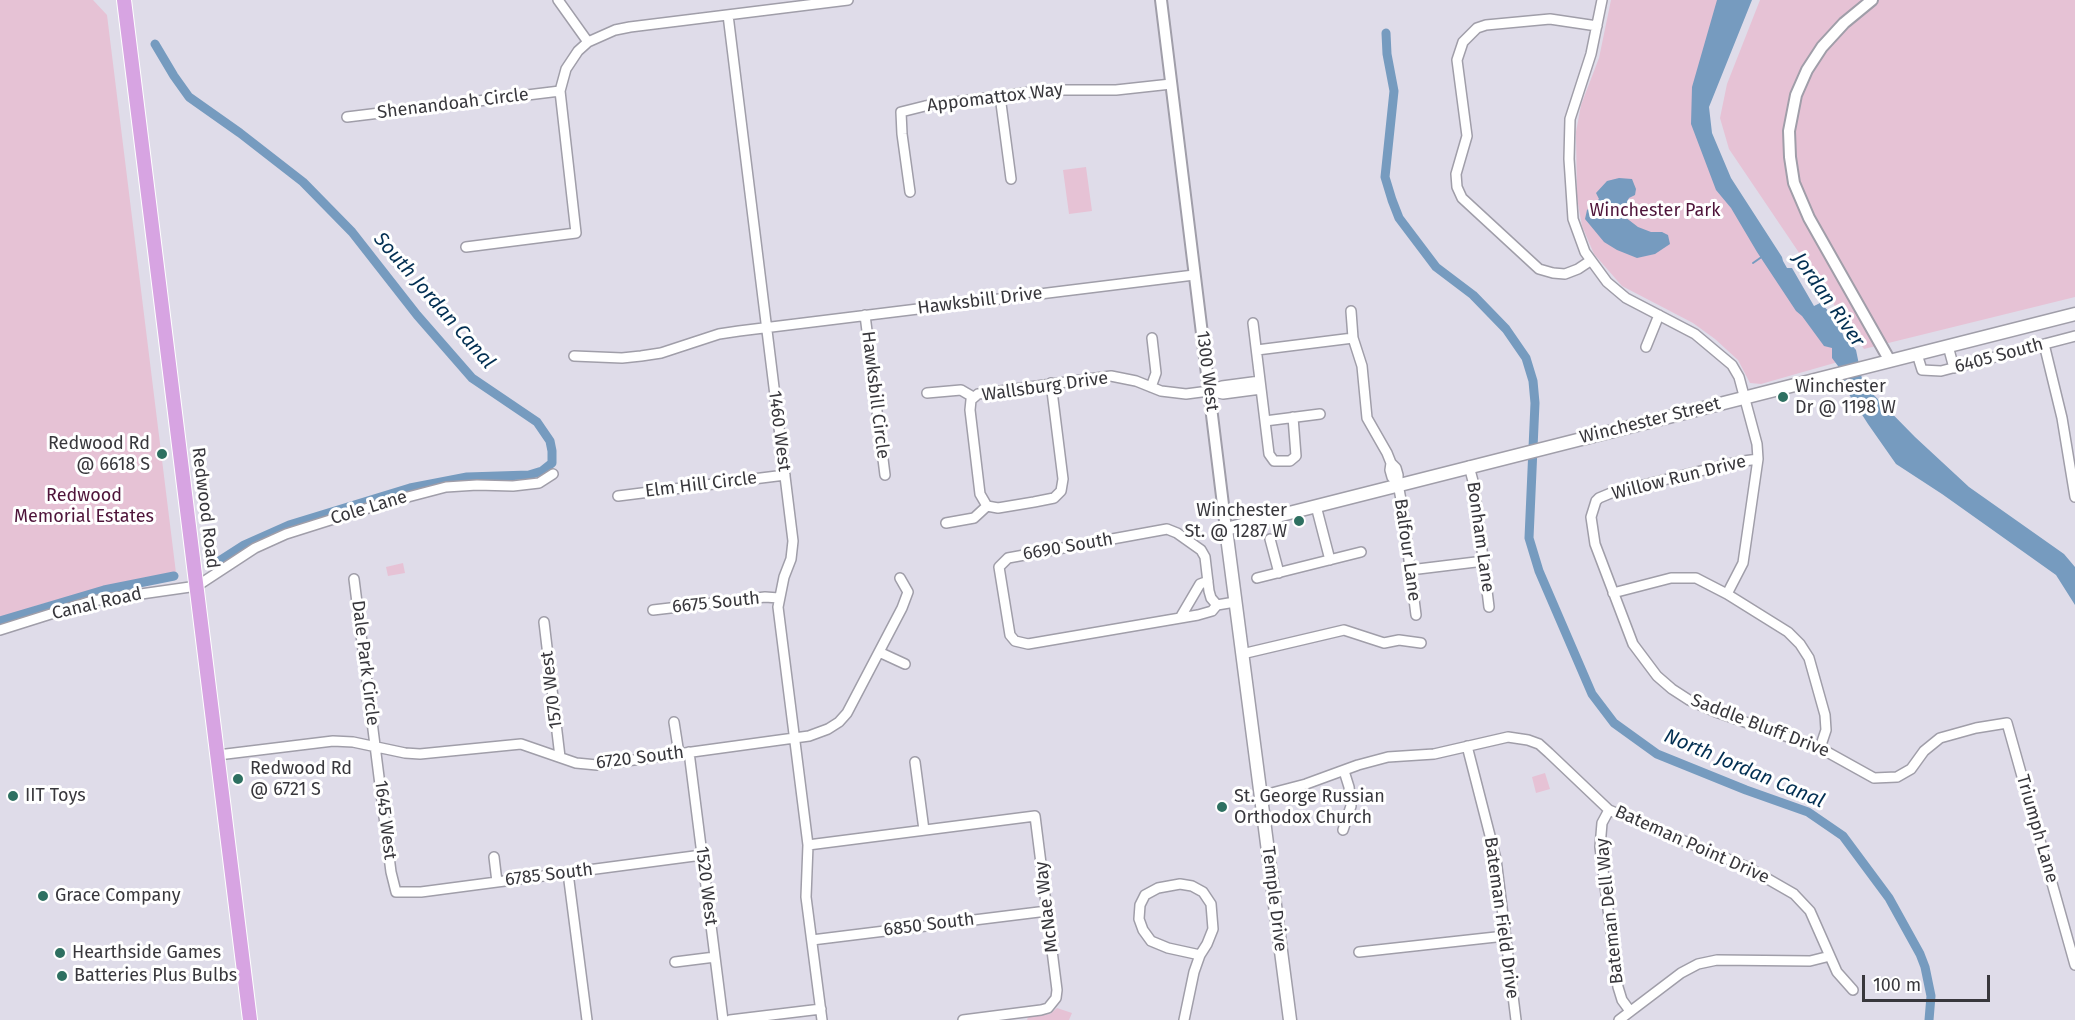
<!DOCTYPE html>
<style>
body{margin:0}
#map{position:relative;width:2075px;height:1020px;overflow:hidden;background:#dfdce9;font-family:"Fira Sans",sans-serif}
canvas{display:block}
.scale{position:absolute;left:1862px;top:975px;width:128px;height:27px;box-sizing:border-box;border:3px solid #38373c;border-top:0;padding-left:8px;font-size:18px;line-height:21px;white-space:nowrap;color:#38373c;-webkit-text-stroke:4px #fff;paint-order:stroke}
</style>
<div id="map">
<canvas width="2075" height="1020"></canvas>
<div class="scale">100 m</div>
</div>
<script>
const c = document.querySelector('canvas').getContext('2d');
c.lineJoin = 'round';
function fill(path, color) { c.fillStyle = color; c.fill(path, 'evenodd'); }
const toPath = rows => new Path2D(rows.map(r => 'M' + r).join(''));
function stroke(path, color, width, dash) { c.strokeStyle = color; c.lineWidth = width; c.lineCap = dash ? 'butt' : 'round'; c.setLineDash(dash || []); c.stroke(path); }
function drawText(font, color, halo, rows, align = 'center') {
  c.font = font + ' "Fira Sans",sans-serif'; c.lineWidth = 6; c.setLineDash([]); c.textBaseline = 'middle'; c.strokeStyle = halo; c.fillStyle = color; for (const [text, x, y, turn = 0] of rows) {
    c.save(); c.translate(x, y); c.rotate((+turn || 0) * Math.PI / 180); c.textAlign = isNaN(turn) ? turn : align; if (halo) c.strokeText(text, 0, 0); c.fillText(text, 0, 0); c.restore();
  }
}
fill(toPath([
 [0,0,93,0,107,15,176,573,99,588,35,606,0,619],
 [1611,0,1736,0,1700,100,1715,168,1845,360,1761,384,1750,383,1738,360,1715,339,1693,323,1622,286,1594,254,1582,226,1577,198,1576,132,1581,105,1599,58],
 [1760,0,2075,0,2075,297,1864,349,1729,149,1720,118,1727,84],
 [1086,167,1092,211,1069,214,1063,170],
 [403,563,405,573,388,576,386,567],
 [1545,773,1550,789,1536,793,1532,777],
 [1057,1008,1072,1013,1069,1020,1027,1020,1028,1017,1050,1014]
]), '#e6c2d5');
fill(toPath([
 [1752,0,1709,107,1712,133,1731,178,1782,257,1783,261,1787,268,1792,268,1814,306,1820,303,1835,317,1843,335,1856,350,1863,384,1915,437,1969,487,2064,554,2075,567,2075,605,2056,575,1942,494,1896,464,1868,424,1843,385,1838,366,1832,358,1832,348,1824,346,1802,316,1796,311,1757,252,1731,208,1716,190,1691,124,1692,87,1717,0],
 [1619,178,1632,179,1636,189,1635,195,1629,198,1624,209,1625,217,1638,227,1651,232,1662,232,1668,235,1670,244,1655,254,1637,258,1617,250,1604,242,1585,219,1587,210,1599,199,1596,193,1607,181]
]), '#769bbf');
stroke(toPath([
 [1753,263,1763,256],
 [1845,339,1859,333]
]), '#769bbf', 2);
stroke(toPath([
 [1386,33,1387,54,1394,91,1385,177,1392,200,1399,218,1436,267,1473,295,1506,329,1526,358,1533,381,1535,403,1529,538,1539,571,1592,694,1614,723,1657,754,1746,790,1808,812,1843,836,1889,898,1920,954,1925,967,1931,996,1929,1020],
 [155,44,174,76,189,97,240,133,303,182,352,232,417,315,472,378,537,422,550,441,552,451,552,463,542,471,529,475,467,477,410,488,289,525,244,545,216,563],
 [0,621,104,590,174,576]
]), '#769bbf', 9);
const minor = toPath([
 [558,0,588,42],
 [1602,0,1591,54,1570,119,1569,159,1573,219,1585,252,1607,282,1626,298,1695,334,1732,365,1739,377,1757,444,1758,459,1743,563,1727,594],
 [728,15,793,541,791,559,784,577,778,607,808,845,806,897,822,1020],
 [1000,96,1011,179],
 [347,117,560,91],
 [910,192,902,134,901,112,925,106,1046,90,1116,90,1171,84],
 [466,247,576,233,560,91,566,69,578,51,588,42,615,30,630,27,848,0],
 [1590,261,1578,269,1565,274,1553,273,1539,269,1462,198,1457,187,1456,174,1467,136,1457,60,1463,42,1477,28,1486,25,1550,19,1597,26],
 [1351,311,1353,338,1362,366,1367,418,1387,453,1391,463,1390,470,1392,477,1398,484],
 [865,315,885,475],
 [1253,323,1269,454,1274,461,1290,461,1296,456,1293,417],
 [2044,344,2062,418,2075,497],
 [1948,346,1954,368],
 [1646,347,1659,315],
 [1257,350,1353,338],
 [1917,354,1922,370,1941,371,2075,336],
 [574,356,622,358,641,356,661,353,719,334,739,331,1194,275],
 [1151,387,1156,373,1152,338],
 [1209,391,1223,394,1261,389],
 [927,393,961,390,973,397],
 [1265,421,1320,414],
 [1758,459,1737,462,1611,493,1599,498,1596,501,1591,517,1595,544,1633,644,1657,676,1672,689,1689,700,1716,712,1820,748,1874,778,1897,777,1911,769,1924,751,1940,738,1976,728,2007,723,2075,965],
 [1391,463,1396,468,1398,475,1398,484,1402,505,1416,615],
 [1469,466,1474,485,1489,607],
 [618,496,785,475],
 [987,506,980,494,970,410,971,400,978,394,1111,376,1136,381,1161,391,1186,394,1209,391,1222,386,1260,381],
 [987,506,998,508,1034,502,1054,498,1061,491,1063,479,1051,383],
 [1316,506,1330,560],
 [946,523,974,518,987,506],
 [1270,539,1279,573],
 [1410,570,1484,561],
 [1257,578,1361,552],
 [354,579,391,872,396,892,421,892,702,855],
 [1613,593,1671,578,1696,578,1727,594,1788,632,1800,644,1809,658,1825,715,1826,730,1820,748],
 [1217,605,1212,611,1198,615,1028,644,1015,641,1010,635,999,567,1008,558,1167,529,1177,533,1201,550,1205,557,1209,591,1211,598,1217,605,1235,602],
 [653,610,765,597,779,598],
 [1180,618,1200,584,1208,581],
 [544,622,560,757],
 [0,630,92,601,197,586,255,548,286,534,381,504,446,487,477,485,513,486,539,483,553,474],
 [879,652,905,664],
 [1242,654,1344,630,1384,643,1399,640,1421,643],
 [674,722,679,754],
 [1467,746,1496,859,1516,1020],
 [689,752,723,1020],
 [218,755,333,741,353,742,405,753,420,754,521,744,576,763,597,765,809,736,828,729,839,722,847,713,902,608,908,592,900,578],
 [915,762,924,830],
 [1260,796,1306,784,1358,765,1388,757,1434,754,1508,737,1528,740,1539,744,1549,753,1609,810,1747,867,1794,894,1810,911,1837,972,1853,990],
 [1609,810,1602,823,1600,847,1618,987,1622,1000,1630,1011],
 [1343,830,1351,806,1349,787,1344,771],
 [808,845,1035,816,1057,990,1056,998,1048,1008,1041,1010,963,1020],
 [494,857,497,882],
 [568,873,587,1020],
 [1180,884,1192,886,1203,892,1211,904,1213,929,1207,944,1200,955,1168,948,1151,941,1143,930,1139,919,1140,905,1145,895,1158,888,1180,884],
 [812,940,1047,911],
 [1359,952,1505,936],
 [675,962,715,957],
 [730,1020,821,1009],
 [1184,1020,1194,972,1200,955],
 [1619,1020,1681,973,1698,964,1717,960,1810,961,1830,956]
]);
const tertiary = toPath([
 [1161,0,1226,529],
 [1872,0,1844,23,1822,47,1807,70,1796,95,1789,131,1790,157,1794,183,1809,218,1890,361]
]);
const secondary = toPath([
 [1290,1020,1226,529,2075,314]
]);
const primary = toPath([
 [124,0,250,1020]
]);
stroke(minor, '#a09ea9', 12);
stroke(tertiary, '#a09ea9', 14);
stroke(secondary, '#a09ea9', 15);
stroke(primary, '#fff', 16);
stroke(minor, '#fff', 9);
stroke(tertiary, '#fff', 10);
stroke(secondary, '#fff', 12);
stroke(primary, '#d7a4e2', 14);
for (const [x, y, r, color] of [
 [1783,397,6,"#2e7061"],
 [162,454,6,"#2e7061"],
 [1299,521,6,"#2e7061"],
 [238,779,6,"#2e7061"],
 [13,796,6,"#2e7061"],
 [1222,807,6,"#2e7061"],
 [43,896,6,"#2e7061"],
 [60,953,6,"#2e7061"],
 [62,976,6,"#2e7061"]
]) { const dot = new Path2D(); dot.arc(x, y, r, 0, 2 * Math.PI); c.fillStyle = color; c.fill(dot); stroke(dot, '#fff', 2); }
drawText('18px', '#38373c', '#fff', [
 ["Appomattox Way",995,98,-7],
 ["Shenandoah Circle",453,104,-7],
 ["Hawksbill Drive",980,301,-7],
 ["6405 South",1999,356,-15],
 ["1300 West",1207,371,83],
 ["Wallsburg Drive",1045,387,-8],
 ["Hawksbill Circle",875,395,83],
 ["Winchester Street",1650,421,-14],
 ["1460 West",779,431,83],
 ["Willow Run Drive",1679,478,-14],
 ["Elm Hill Circle",701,485,-7],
 ["Redwood Road",205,508,83],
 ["Cole Lane",369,508,-17],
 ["Bonham Lane",1480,537,82],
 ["6690 South",1068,547,-10],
 ["Balfour Lane",1407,550,82],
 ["6675 South",716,603,-6],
 ["Canal Road",97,604,-13],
 ["Dale Park Circle",365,663,83],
 ["1570 West",552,690,-97],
 ["Saddle Bluff Drive",1760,726,21],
 ["6720 South",640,758,-7],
 ["1645 West",385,820,83],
 ["Triumph Lane",2037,829,74],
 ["Bateman Point Drive",1692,845,24],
 ["6785 South",549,875,-7],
 ["1520 West",706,886,83],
 ["Temple Drive",1274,899,83],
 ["McNae Way",1047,907,-97],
 ["Bateman Dell Way",1610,911,-96],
 ["Bateman Field Drive",1501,918,82],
 ["6850 South",929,925,-7]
]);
drawText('18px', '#4e143a', '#fff', [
 ["Winchester Park",1655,211],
 ["Redwood",84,496],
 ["Memorial Estates",84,517]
]);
drawText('18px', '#38373c', '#fff', [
 ["Winchester",1795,387],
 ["Dr @ 1198 W",1795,408],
 ["Redwood Rd",150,444,"right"],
 ["@ 6618 S",150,465,"right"],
 ["Winchester",1287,511,"right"],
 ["St. @ 1287 W",1287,532,"right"],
 ["Redwood Rd",250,769],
 ["@ 6721 S",250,790],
 ["IIT Toys",25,796],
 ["St. George Russian",1234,797],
 ["Orthodox Church",1234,818],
 ["Grace Company",55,896],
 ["Hearthside Games",72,953],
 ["Batteries Plus Bulbs",74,976]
], 'left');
drawText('italic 20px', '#022f52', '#fff', [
 ["Jordan River",1828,300,55],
 ["South Jordan Canal",434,301,49],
 ["North Jordan Canal",1744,769,23]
]);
</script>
